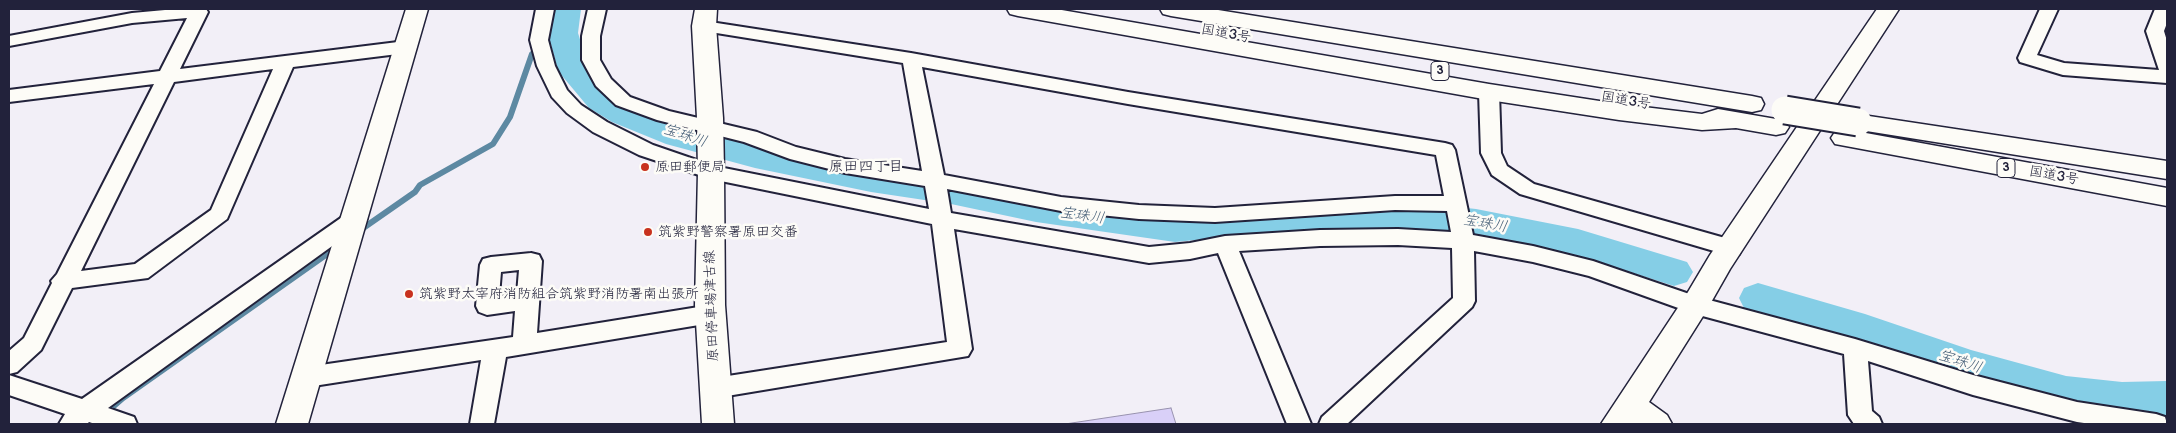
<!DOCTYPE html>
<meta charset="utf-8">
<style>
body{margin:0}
#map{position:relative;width:2176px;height:433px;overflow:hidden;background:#f2eff7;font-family:"Balsamiq Sans",sans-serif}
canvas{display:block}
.frame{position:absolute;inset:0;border:10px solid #22223b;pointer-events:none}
</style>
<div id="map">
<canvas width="2176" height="433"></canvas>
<div class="frame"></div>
</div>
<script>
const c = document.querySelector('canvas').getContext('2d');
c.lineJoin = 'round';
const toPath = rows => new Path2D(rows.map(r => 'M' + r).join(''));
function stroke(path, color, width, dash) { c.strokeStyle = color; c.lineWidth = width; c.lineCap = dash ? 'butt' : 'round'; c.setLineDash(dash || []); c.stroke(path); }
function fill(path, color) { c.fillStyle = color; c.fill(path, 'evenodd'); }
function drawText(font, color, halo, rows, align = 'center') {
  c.font = font + ' "Balsamiq Sans","Klee One",sans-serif'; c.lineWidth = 5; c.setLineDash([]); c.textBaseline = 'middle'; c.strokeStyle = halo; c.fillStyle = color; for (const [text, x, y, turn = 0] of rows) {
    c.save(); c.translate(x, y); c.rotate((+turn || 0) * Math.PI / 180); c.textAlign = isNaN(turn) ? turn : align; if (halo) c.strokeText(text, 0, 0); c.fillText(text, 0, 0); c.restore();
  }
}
stroke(toPath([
 [359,231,415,192,420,185,493,144,510,117,532,54,563,33],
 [93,424,123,398,337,247]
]), '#5d89a2', 6);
fill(toPath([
 [551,9,581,9,578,33,589,68,613,94,636,106,688,127,755,144,871,168,951,180,1036,196,1175,216,1236,210,1421,203,1476,209,1578,229,1687,262,1693,272,1687,282,1674,286,1576,255,1476,235,1421,229,1236,236,1175,242,1036,222,951,204,871,192,755,168,666,144,612,122,589,108,558,71,548,33,551,9],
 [1758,283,1865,314,1971,350,2066,376,2122,382,2167,381,2167,415,2122,416,2066,410,1967,381,1856,342,1744,308,1739,298,1744,288,1758,283]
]), '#85cee6');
const building = toPath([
 [1171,408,1176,424,1065,424,1171,408]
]);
fill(building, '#d9d0f8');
stroke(building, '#9892ae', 1);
const minor = toPath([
 [176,9,206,9,208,12,180,69,406,41,412,43,415,47,412,51,406,53,293,67,227,219,148,278,72,288,41,350,17,372,9,374,9,351,24,338,52,283,51,281,57,274,154,84,9,102,9,90,160,71,187,18,132,23,9,46,9,36,132,13,176,9],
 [273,69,211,210,135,264,81,271,174,82,273,69],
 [536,9,554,9,548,40,555,66,567,90,581,105,607,122,653,145,714,166,929,209,925,186,845,173,790,159,744,142,657,120,616,105,596,86,582,60,582,36,588,9,606,9,600,36,600,60,611,79,630,97,669,111,757,132,796,147,845,159,922,171,903,63,704,31,698,30,695,26,698,22,704,21,911,53,1128,92,1445,143,1452,145,1455,150,1473,235,1533,246,1593,261,1698,297,1855,339,1973,375,2077,402,2156,414,2165,417,2167,424,2091,424,2077,422,1973,395,1868,361,1872,411,1879,417,1882,424,1854,424,1848,415,1844,354,1695,314,1589,276,1533,262,1474,251,1475,301,1472,307,1347,424,1319,424,1322,417,1453,298,1452,248,1398,245,1320,246,1239,251,1311,424,1287,424,1218,253,1190,259,1149,263,954,229,972,349,968,356,715,398,706,395,703,388,706,381,715,378,947,342,932,224,711,179,639,155,593,132,567,113,552,97,537,66,530,40,536,9],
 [922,67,1128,104,1436,155,1444,196,1395,196,1215,208,1139,205,1061,197,944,175,922,67],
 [947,189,1061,211,1139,219,1215,222,1395,210,1447,211,1451,232,1398,229,1320,230,1225,236,1190,243,1149,247,951,213,947,189],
 [2040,9,2058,9,2037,55,2064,63,2159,70,2146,31,2155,9,2167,9,2167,23,2164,31,2167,41,2167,83,2063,75,2020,62,2018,58,2040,9],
 [1489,86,1496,88,1499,92,1501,153,1507,166,1534,184,1739,242,1742,248,1739,254,1731,256,1520,194,1492,175,1481,153,1479,92,1482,88,1489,86],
 [356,210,364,213,367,218,364,223,108,408,134,417,137,424,95,424,89,422,87,424,59,424,65,414,9,395,9,375,82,399,348,213,356,210],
 [531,253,539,255,542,261,537,333,711,305,719,308,722,314,719,320,711,323,506,357,494,424,470,424,481,360,307,387,298,384,295,377,298,370,307,367,513,337,515,311,487,315,479,312,476,306,480,265,483,259,491,257,531,253],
 [519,270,517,294,499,296,501,272,519,270]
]);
const tertiary = toPath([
 [406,9,428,9,308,424,276,424,406,9],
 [1877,9,1899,9,1730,269,1705,313,1649,402,1667,415,1672,424,1601,424,1685,297,1710,255,1877,9]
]);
const secondary = toPath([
 [695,9,717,9,716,26,723,118,724,172,725,305,734,424,702,424,695,305,698,172,697,118,692,26,695,9]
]);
const trunk = toPath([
 [1007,9,1056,9,1489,84,1619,104,1702,114,1718,109,1776,119,1785,121,1789,127,1785,133,1776,135,1736,128,1702,130,1619,120,1489,100,1018,16,1010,14,1007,9],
 [1160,9,1212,9,1752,96,1761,98,1764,104,1761,110,1752,112,1171,16,1163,14,1160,9],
 [1869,116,2167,161,2167,179,1860,130,1856,124,1860,118,1869,116],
 [1844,129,2167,188,2167,206,1835,144,1831,138,1835,132,1844,129]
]);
stroke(minor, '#22223b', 4);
stroke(tertiary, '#22223b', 3);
stroke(secondary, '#22223b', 3);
stroke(trunk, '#22223b', 3);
fill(minor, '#fdfcf7');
fill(tertiary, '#fdfcf7');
fill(secondary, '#fdfcf7');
fill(trunk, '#fdfcf7');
const trunkBridge = toPath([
 [1785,110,1858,122]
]);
stroke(trunkBridge, '#22223b', 31, []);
stroke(trunkBridge, '#fdfcf7', 27);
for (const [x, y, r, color] of [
 [645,167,5,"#c8321e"],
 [648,232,5,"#c8321e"],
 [409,294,5,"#c8321e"]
]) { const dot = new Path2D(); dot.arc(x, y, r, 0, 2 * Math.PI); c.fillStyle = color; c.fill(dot); stroke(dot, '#fdfcf7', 2); }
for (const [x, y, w] of [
 [1440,71,18],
 [2006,168,18]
]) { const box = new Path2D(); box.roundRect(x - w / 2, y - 9.5, w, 19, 4); c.fillStyle = '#fdfcf7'; c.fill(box); stroke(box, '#22223b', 1); }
drawText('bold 12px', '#22223b', null, [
 ["3",1440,71],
 ["3",2006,168]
]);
drawText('14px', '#22223b', '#fdfcf7', [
 ["国道3号",1226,34,10],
 ["国道3号",1626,101,9],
 ["国道3号",2054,176,10],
 ["原田停車場津古線",712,306,-92]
]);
drawText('14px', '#22223b', '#fdfcf7', [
 ["原田郵便局",655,167],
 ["筑紫野警察署原田交番",658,232],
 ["筑紫野太宰府消防組合筑紫野消防署南出張所",419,294]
], 'left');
drawText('italic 15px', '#455e77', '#fdfcf7', [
 ["宝珠川",685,136,18],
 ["宝珠川",1082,216,8],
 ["宝珠川",1485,224,10],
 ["宝珠川",1960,362,18]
]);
drawText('15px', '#22223b', '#fdfcf7', [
 ["原田四丁目",866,167]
]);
</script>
